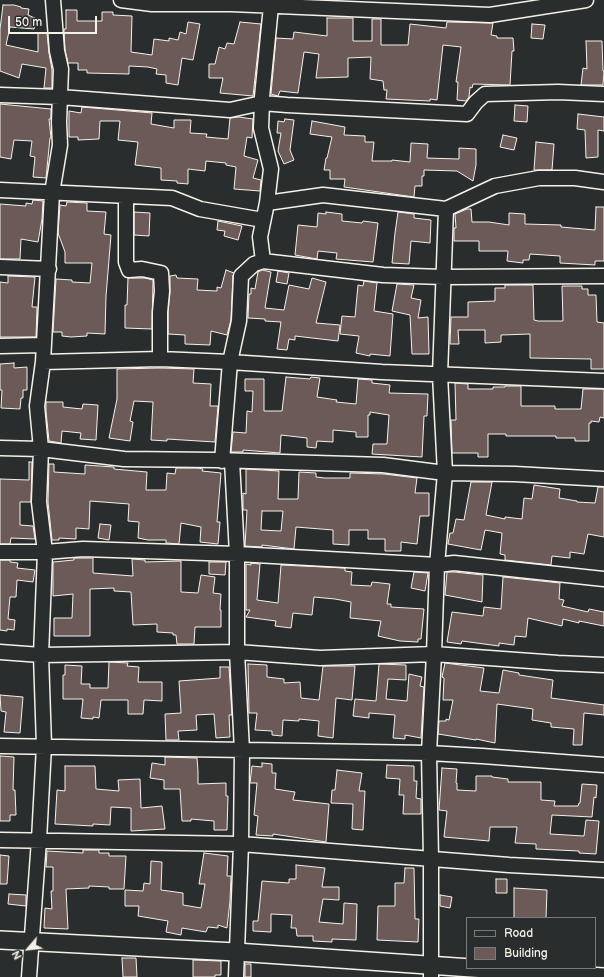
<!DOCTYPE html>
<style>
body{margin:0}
#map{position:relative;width:604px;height:977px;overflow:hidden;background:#2a2d2e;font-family:"Balsamiq Sans",sans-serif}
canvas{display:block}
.legend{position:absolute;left:466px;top:917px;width:130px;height:52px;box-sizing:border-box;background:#2a2d2e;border:1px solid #7b7b78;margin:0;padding:5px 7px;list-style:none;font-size:12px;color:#f4f1e8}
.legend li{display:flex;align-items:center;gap:8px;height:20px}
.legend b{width:20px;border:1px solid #7b7b78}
.north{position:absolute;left:8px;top:929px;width:40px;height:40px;-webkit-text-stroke:3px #2a2d2e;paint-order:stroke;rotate:242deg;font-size:11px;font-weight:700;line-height:16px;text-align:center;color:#f4f1e8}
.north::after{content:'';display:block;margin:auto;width:14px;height:18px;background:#f4f1e8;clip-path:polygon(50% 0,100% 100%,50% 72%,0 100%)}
.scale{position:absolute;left:8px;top:16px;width:89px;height:18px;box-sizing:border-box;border:2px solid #f4f1e8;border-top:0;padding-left:5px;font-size:12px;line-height:14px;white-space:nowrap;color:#f4f1e8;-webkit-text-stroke:3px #2a2d2e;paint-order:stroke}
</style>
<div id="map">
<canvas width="604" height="977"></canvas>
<ul class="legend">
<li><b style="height:5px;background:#2a2d2e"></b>Road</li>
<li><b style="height:11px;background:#6c5a59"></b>Building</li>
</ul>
<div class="north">N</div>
<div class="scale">50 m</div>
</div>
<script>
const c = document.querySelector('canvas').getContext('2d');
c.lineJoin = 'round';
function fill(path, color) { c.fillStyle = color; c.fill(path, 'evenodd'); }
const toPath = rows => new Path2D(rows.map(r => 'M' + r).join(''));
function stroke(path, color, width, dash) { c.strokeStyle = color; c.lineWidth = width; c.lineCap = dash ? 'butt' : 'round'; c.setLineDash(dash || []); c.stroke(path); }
const building = toPath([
 [3,5,14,5,21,7,21,8,29,9,28,15,37,19,34,29,10,27,6,45,38,52,38,33,47,33,49,53,52,70,52,88,44,88,46,68,22,64,19,78,0,71,0,29,3,5],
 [66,10,77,10,77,21,102,21,102,12,113,12,113,15,132,16,131,52,152,55,154,39,169,41,169,38,178,40,180,32,186,34,188,22,200,24,193,60,182,58,178,85,166,83,166,75,156,74,157,69,148,67,129,66,129,74,87,73,87,70,78,70,78,63,68,63,65,50,64,29,66,29,66,10],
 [327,18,353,18,353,41,372,41,372,19,381,19,381,45,408,45,410,24,446,28,447,22,493,23,491,35,497,36,497,38,513,38,514,51,512,51,510,85,473,84,472,88,470,87,469,97,466,101,457,100,458,82,456,82,461,47,443,45,437,100,430,99,430,101,386,99,387,90,384,90,383,81,370,79,371,57,348,58,348,77,316,78,319,54,304,52,298,93,280,91,278,96,271,94,276,38,293,39,294,32,327,36,327,18],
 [240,22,261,24,253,96,220,93,223,78,209,78,209,64,215,64,219,47,225,49,227,43,234,44,240,22],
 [532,24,545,25,543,39,531,38,532,24],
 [586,41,602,41,603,71,604,71,603,85,581,85,583,68,587,69,586,41],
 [0,104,51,109,51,119,49,119,51,138,50,138,46,178,33,177,35,157,30,156,32,141,14,140,11,159,0,157,0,104],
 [515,105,528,106,527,122,514,121,515,105],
 [82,107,152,113,151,124,174,128,174,120,191,120,190,133,207,134,206,137,228,139,230,118,239,117,253,119,252,138,247,137,244,156,258,160,253,178,261,180,260,191,234,189,236,167,226,165,226,163,206,161,205,171,188,169,188,184,177,183,177,181,161,180,161,168,135,165,138,142,118,140,120,121,100,121,99,139,78,140,78,137,69,137,69,111,81,113,82,107],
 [578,114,604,117,604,131,598,130,598,157,586,158,585,130,577,129,578,114],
 [285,119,294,120,290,150,294,160,284,164,278,151,281,133,277,133,278,121,284,122,285,119],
 [312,121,345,127,344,135,365,136,365,142,374,142,372,161,392,161,392,160,410,162,411,143,428,144,427,158,459,159,459,148,476,149,476,165,473,181,457,171,424,170,424,176,422,176,422,186,415,186,414,197,344,187,345,179,330,179,330,170,324,170,326,158,327,158,332,137,310,134,312,121],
 [503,135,517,138,514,150,500,147,503,135],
 [536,142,554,144,552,170,534,170,536,142],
 [33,200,43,201,42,219,38,242,21,239,20,259,0,259,0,204,26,206,26,203,32,204,33,200],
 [67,202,87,203,87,211,106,212,104,234,111,235,106,296,105,334,87,333,87,336,71,337,62,336,62,332,53,332,56,279,72,280,72,282,90,283,92,263,65,263,65,252,58,233,60,205,66,206,67,202],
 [596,207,604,207,604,261,595,261,595,265,560,263,560,256,530,254,529,260,523,260,523,263,507,261,508,251,479,251,479,241,454,241,454,228,456,228,455,214,467,209,471,209,472,222,489,222,509,225,509,213,525,214,525,224,561,225,561,227,595,230,596,207],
 [134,212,150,213,149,236,134,235,134,212],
 [326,212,342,214,342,221,362,223,363,221,378,223,373,262,336,259,337,253,318,251,317,259,295,255,298,225,317,227,318,213,326,214,326,212],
 [398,212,414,214,414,218,431,220,430,243,411,241,409,264,392,263,395,233,398,212],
 [218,221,242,226,238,240,224,236,225,231,217,230,218,221],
 [226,270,234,273,233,276,231,320,227,335,211,331,210,345,185,344,185,335,168,334,168,312,170,292,170,276,176,275,177,278,198,279,197,290,217,291,217,287,221,288,226,270],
 [262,270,271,272,265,308,284,310,289,285,309,289,312,278,326,282,316,323,340,325,338,341,295,336,295,340,289,339,287,350,277,349,281,322,265,321,265,319,248,318,249,294,251,294,251,288,255,289,258,272,262,270],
 [278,271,289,273,287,284,276,282,278,271],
 [8,276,35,277,32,307,37,307,36,337,0,337,0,282,8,283,8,276],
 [128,278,145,278,153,280,152,329,125,328,125,305,127,305,128,278],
 [364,281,377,283,374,311,393,314,390,356,370,354,370,356,356,353,359,336,340,334,342,316,355,317,358,285,363,286,364,281],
 [397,284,414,285,411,298,421,300,418,318,428,317,429,354,412,354,410,315,392,311,397,284],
 [505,285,533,285,534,320,538,321,563,321,562,286,582,286,582,289,588,289,588,295,596,295,597,322,604,323,604,369,591,369,591,359,530,358,530,334,501,335,501,342,485,343,485,330,458,330,459,344,450,344,451,317,468,317,468,302,495,301,495,288,505,288,505,285],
 [14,363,14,368,27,367,27,390,23,390,23,398,21,398,20,409,1,408,2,390,0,390,0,364,14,363],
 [160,368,194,369,193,383,211,384,210,406,218,406,215,442,167,439,167,441,151,440,153,402,134,401,130,421,133,422,130,441,109,438,117,399,117,369,160,368],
 [286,377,310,379,311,377,320,378,317,397,337,400,336,402,356,404,358,379,372,380,372,383,390,385,389,393,428,394,427,416,424,416,422,457,372,454,373,444,387,444,389,415,370,412,370,415,368,415,368,437,356,437,356,432,333,430,333,442,317,441,316,448,307,447,307,438,281,435,280,453,243,450,243,452,231,452,233,432,246,433,247,411,252,412,253,391,245,391,245,379,264,379,264,411,282,411,286,377],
 [455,383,468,384,468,389,493,389,493,387,505,387,505,386,521,386,521,406,555,406,555,409,581,409,583,389,604,389,604,418,600,417,599,422,591,421,591,423,589,423,589,441,575,441,575,438,556,438,556,436,506,436,506,434,488,434,488,457,478,457,478,453,452,453,451,420,456,420,455,383],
 [46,402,63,402,63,407,82,409,83,404,98,405,96,440,80,439,81,433,62,431,61,443,49,441,46,411,46,402],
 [29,462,32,462,31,502,20,502,20,525,33,526,35,539,11,538,10,544,0,544,0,479,29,480,29,462],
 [49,464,54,464,54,472,85,474,85,465,114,467,114,469,147,472,146,490,166,490,167,473,175,474,176,468,198,468,203,469,202,471,221,473,217,522,220,522,218,544,200,542,201,527,181,523,179,544,166,543,166,540,148,540,138,538,139,522,128,521,129,504,90,501,89,529,76,528,76,539,59,538,59,540,52,540,48,502,49,464],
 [246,469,279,471,278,499,298,499,299,472,316,473,316,477,325,478,350,478,350,473,384,474,417,478,415,493,429,493,429,516,420,516,417,544,401,542,401,551,385,551,385,539,368,539,368,530,349,530,349,545,333,544,333,530,296,527,294,549,262,545,262,547,245,546,247,510,243,510,243,493,246,494,246,469],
 [262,511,283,511,281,531,261,530,262,511],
 [471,482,492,482,486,515,505,519,505,517,522,519,524,498,532,499,534,485,560,489,559,498,577,501,577,502,595,503,598,487,604,487,604,537,588,534,584,554,570,552,570,558,552,556,551,565,505,560,505,555,500,554,502,533,485,530,481,550,448,544,450,533,453,533,456,519,464,520,471,482],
 [100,524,111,525,109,540,98,538,100,524],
 [74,558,93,558,93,573,133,576,132,559,145,560,145,562,181,561,181,592,198,593,201,575,215,577,213,593,221,594,220,610,221,610,221,627,195,627,194,644,177,644,176,635,173,635,173,633,157,632,157,624,133,625,131,592,114,591,114,588,90,589,90,636,54,636,54,618,72,618,73,594,53,596,53,562,74,560,74,558],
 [0,560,10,560,10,562,18,563,17,568,35,570,33,582,17,580,16,597,10,597,8,619,15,620,14,630,7,629,7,631,0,630,0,560],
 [209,562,226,562,225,575,209,574,209,562],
 [251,563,260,564,257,600,278,603,281,565,345,568,345,571,352,572,351,585,371,586,372,582,390,584,387,604,391,604,391,607,424,609,421,639,418,639,418,642,400,641,378,636,381,621,350,618,351,602,335,599,314,597,312,615,293,613,291,628,275,626,276,621,246,617,250,610,246,610,246,564,251,565,251,563],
 [414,572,428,573,425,591,411,588,414,572],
 [447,572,454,572,483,575,482,602,445,595,447,572],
 [503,577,560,583,559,599,564,600,562,606,588,612,589,609,604,612,604,626,579,621,579,623,563,619,562,626,528,618,526,637,515,636,514,645,499,643,499,646,462,641,461,644,447,642,452,612,483,616,484,607,501,609,503,577],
 [109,662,128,663,127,666,139,667,138,682,162,682,162,701,144,700,143,714,128,714,128,700,101,700,99,718,93,717,93,719,81,718,83,699,63,699,63,675,65,675,65,665,82,666,81,684,90,684,90,688,108,688,109,662],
 [445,663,484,668,480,691,499,693,503,670,519,673,519,675,553,680,551,698,604,705,604,715,584,713,582,745,573,745,574,729,551,727,551,723,532,720,533,709,497,704,495,743,476,739,476,740,438,734,439,721,446,721,446,719,449,720,453,700,443,700,444,678,442,677,445,663],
 [248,664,267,665,267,677,284,679,284,683,300,682,301,698,319,700,323,666,355,666,352,700,336,698,333,738,318,736,319,721,299,719,299,721,283,720,282,736,272,735,272,731,255,730,257,713,249,713,248,664],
 [379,664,406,665,406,680,388,679,386,699,407,701,409,674,422,677,420,686,424,687,421,738,405,735,405,739,393,738,395,715,369,713,369,718,353,716,355,699,376,701,379,664],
 [220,667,229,667,232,715,229,715,230,737,216,738,214,714,196,715,197,730,178,731,179,740,166,740,165,714,181,713,179,681,220,678,220,667],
 [0,695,23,697,20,733,4,732,6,712,1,711,0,695],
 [0,756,14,757,13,790,15,790,16,815,10,815,10,821,0,821,0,756],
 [165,757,197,758,198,771,198,784,226,783,226,796,228,796,227,830,214,830,214,821,191,819,191,821,182,821,180,789,164,789,164,780,150,778,152,763,165,765,165,757],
 [262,763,272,764,272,773,276,773,275,789,295,792,293,800,329,804,326,842,273,834,273,836,256,835,258,816,254,815,257,783,250,783,252,766,262,767,262,763],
 [387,765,414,766,414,781,417,781,416,798,421,799,421,814,403,814,404,795,399,795,400,779,386,778,387,765],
 [65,766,95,766,96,789,119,791,118,780,140,779,141,808,162,806,165,829,131,831,131,808,111,807,110,825,93,824,93,826,55,824,57,790,65,791,65,766],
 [442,768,457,769,456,783,457,783,457,790,476,791,476,776,492,776,492,777,508,779,508,782,541,782,541,800,555,801,554,806,578,806,579,803,580,803,582,784,597,785,596,798,594,797,592,817,552,815,550,834,584,836,586,820,599,821,596,854,579,853,579,851,536,849,536,844,515,843,517,827,490,827,489,841,444,837,447,811,439,810,442,768],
 [337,770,362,773,359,791,365,791,363,830,352,829,353,804,331,803,332,790,335,790,337,770],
 [83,850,99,850,99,853,109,853,109,856,126,856,124,889,109,889,109,887,89,886,89,888,66,889,68,929,44,928,45,908,52,909,51,891,53,891,53,867,46,867,47,851,83,853,83,850],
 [204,853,228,856,227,876,231,876,230,901,227,928,218,925,218,928,208,927,206,932,182,928,181,935,166,932,168,921,138,916,139,906,125,906,125,890,143,891,144,883,150,884,151,861,162,862,161,890,183,893,183,905,201,908,205,884,199,884,204,853],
 [0,855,9,856,7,884,0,884,0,855],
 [296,865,325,868,322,887,339,887,339,900,323,899,319,922,343,924,344,903,357,904,356,940,332,939,332,942,313,941,313,936,297,936,296,928,291,928,292,915,271,914,271,932,253,931,253,921,258,921,262,881,289,883,289,879,296,879,296,865],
 [405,868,414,868,415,919,419,919,418,942,377,940,378,906,395,906,395,883,404,883,405,868],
 [496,879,507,879,507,893,496,893,496,879],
 [514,888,547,890,546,918,514,918,514,888],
 [9,894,26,895,26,906,8,904,9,894],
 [440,895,452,897,450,908,440,906,440,895],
 [122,958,136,958,137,977,123,977,122,958],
 [193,960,221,961,221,975,215,975,215,977,193,977,193,960],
 [245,964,251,964,251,977,245,977,245,964]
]);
fill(building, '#6c5a59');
stroke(building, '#f4f1e8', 1);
const minor = toPath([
 [121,0,152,4,231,4,238,2],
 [231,4,490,15,586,0],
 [271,6,262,97,262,103,287,105,467,114,476,102,485,94,558,92,604,94],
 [0,95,60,97,230,110,262,103,261,128,271,169,267,203,260,237,263,261],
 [0,190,172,198,200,209,263,220],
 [126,196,126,262,129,270,142,269,161,273,162,291,160,312,160,359],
 [267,203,323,195,446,209],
 [0,267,49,269],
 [0,346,43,345],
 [43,362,160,359,230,362,382,372,604,381],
 [0,448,41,449,124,459,216,460,383,465,445,473,515,474,604,479],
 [222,461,230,362,239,321,241,276,254,264,263,261,383,275,443,277,604,276],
 [232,461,237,554,237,652,242,751,241,844,236,977],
 [0,552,45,552,83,549,237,554,437,565,454,563,604,579],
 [0,652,41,655,237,652,320,658,434,654,558,663,604,665],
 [0,746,429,753,482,756,604,765],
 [0,840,241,844,509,865,604,870],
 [29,977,39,840,44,746,41,655,45,552,39,502,41,449,37,406,43,362,52,193,60,145,59,122,61,69,57,51,53,0],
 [431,977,431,859,429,753,434,654,437,565,445,473,440,375,446,209,495,186,539,178,575,178,604,182]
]);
const tertiary = toPath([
 [0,940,236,952,604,977]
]);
stroke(minor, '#f4f1e8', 17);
stroke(tertiary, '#f4f1e8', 20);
stroke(minor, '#2a2d2e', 14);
stroke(tertiary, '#2a2d2e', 17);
</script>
